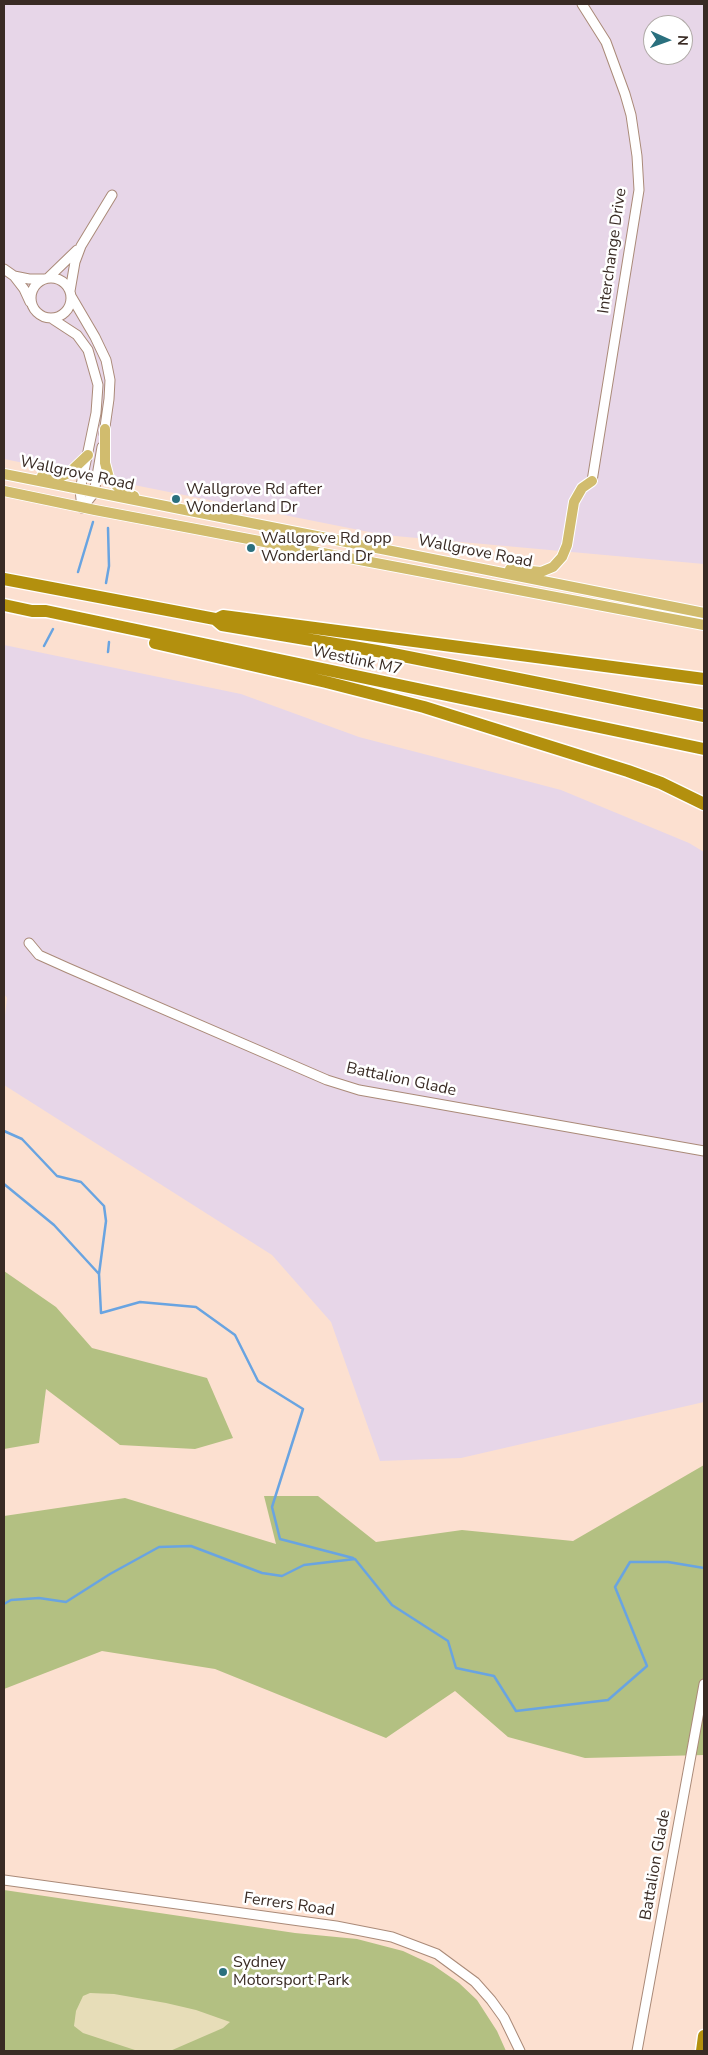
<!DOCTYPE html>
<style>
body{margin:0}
#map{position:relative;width:708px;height:2055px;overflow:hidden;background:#fce0d0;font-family:"Nunito Sans",sans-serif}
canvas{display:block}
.frame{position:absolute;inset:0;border:5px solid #392b24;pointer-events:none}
.north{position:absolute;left:643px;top:15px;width:50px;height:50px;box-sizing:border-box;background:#fff;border:1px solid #b0aaa7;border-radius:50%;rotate:92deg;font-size:14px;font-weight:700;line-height:20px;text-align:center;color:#392b24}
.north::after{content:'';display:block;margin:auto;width:18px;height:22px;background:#2a707e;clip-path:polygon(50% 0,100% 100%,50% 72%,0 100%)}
</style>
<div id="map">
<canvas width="708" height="2055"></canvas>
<div class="frame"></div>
<div class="north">N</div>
</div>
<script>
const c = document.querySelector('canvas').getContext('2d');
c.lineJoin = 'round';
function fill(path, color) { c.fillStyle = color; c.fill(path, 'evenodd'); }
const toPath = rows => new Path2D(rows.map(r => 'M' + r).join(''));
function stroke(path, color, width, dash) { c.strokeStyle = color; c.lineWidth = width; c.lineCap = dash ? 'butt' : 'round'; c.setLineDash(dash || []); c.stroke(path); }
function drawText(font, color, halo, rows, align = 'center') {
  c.font = font + ' "Nunito Sans",sans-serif'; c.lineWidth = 5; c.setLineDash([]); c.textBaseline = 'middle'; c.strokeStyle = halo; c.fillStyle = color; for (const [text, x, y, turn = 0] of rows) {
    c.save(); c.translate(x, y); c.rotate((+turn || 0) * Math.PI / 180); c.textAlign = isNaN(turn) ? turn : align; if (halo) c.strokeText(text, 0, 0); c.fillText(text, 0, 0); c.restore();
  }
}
fill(toPath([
 [4,4,704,4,704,564,384,535,4,459],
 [653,25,683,25,683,55,653,55],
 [4,645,241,694,359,737,561,790,689,843,704,852,704,1402,461,1458,380,1461,331,1322,272,1255,4,1085,4,1024,7,998,4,994]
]), '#e7d6e8');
fill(toPath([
 [4,1271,56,1307,92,1348,207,1378,233,1438,195,1449,120,1445,46,1389,39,1443,4,1449],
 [704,1465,704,1755,585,1758,508,1737,455,1691,386,1738,215,1669,102,1651,4,1689,4,1516,125,1498,276,1544,264,1496,318,1496,376,1542,462,1530,573,1541],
 [4,1890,295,1933,357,1939,403,1951,433,1965,459,1983,477,2000,497,2031,506,2051,4,2051]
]), '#b3c082');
fill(toPath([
 [90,1993,114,1994,166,2003,196,2010,230,2022,223,2028,170,2051,138,2051,83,2033,74,2026,76,2011,83,1996]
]), '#e7ddb8');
stroke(toPath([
 [78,572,93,522],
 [106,583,109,566,108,528],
 [44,646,53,629],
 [108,652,109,642],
 [4,1131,22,1139,57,1176,81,1182,104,1206,106,1221,99,1274],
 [4,1184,54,1225,99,1274,101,1313,140,1302,196,1307,235,1335,258,1381,303,1409,272,1507,280,1539,353,1558],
 [4,1604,11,1600,39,1598,66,1602,110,1574,159,1547,191,1546,262,1573,282,1576,304,1565,355,1559,392,1605,448,1641,456,1668,494,1676,516,1711,608,1700,647,1666,615,1587,630,1562,668,1562,704,1568]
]), '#69a4e1', 2.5);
const minor = toPath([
 [582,4,606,42,625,94,631,115,637,156,639,190,592,481],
 [4,269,14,276,24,289,30,302],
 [14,276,29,279,43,279],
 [48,278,77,250],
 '31 298a20 20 0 1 1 40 0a20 20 0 1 1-40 0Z',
 [70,291,75,262,81,246,112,195],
 [71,296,95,337,106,360,110,380,109,399,104,434],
 [51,318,77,335,88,350,98,385,96,413,80,490,82,508],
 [82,508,94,493,102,447],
 [29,943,39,955,68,968,327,1080,359,1090,704,1151],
 [4,1880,336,1926,392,1937,437,1954,475,1982,491,2000,504,2018,520,2051],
 [637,2051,704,1684]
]);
const major = toPath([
 [105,429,105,463,109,478,122,491,134,496],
 [4,474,704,613],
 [42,476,59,477,69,473,88,455],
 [4,491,95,510,704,625],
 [510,569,541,572,553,567,562,557,567,545,574,502,582,488,592,481]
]);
const highway = toPath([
 [4,579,215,619,222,625,383,652,704,716],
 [4,605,32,611,46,611,704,749],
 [219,618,223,616,704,679],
 [155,643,326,682,424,707,628,771,661,783,704,804],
 [702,2051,704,2036]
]);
stroke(minor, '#aa8a78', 11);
stroke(major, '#fff', 12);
stroke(highway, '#fff', 15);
stroke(minor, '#fff', 9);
stroke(major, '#d1bc6e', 10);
stroke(highway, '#b3900e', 12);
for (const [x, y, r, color] of [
 [176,499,5,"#2a707e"],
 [251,548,5,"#2a707e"],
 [223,1972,5,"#2a707e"]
]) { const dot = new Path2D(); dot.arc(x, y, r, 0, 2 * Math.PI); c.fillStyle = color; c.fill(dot); stroke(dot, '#fff', 2); }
drawText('16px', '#392b24', '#fff', [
 ["Interchange Drive",613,251,-82],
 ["Wallgrove Road",77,474,12],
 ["Wallgrove Road",475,552,11],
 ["Westlink M7",357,661,12],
 ["Battalion Glade",401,1080,12],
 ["Battalion Glade",656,1865,-80],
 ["Ferrers Road",289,1905,8]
]);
drawText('16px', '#392b24', '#fff', [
 ["Wallgrove Rd after",186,490],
 ["Wonderland Dr",186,508],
 ["Wallgrove Rd opp",261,539],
 ["Wonderland Dr",261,557],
 ["Sydney",233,1963],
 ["Motorsport Park",233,1981]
], 'left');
</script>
